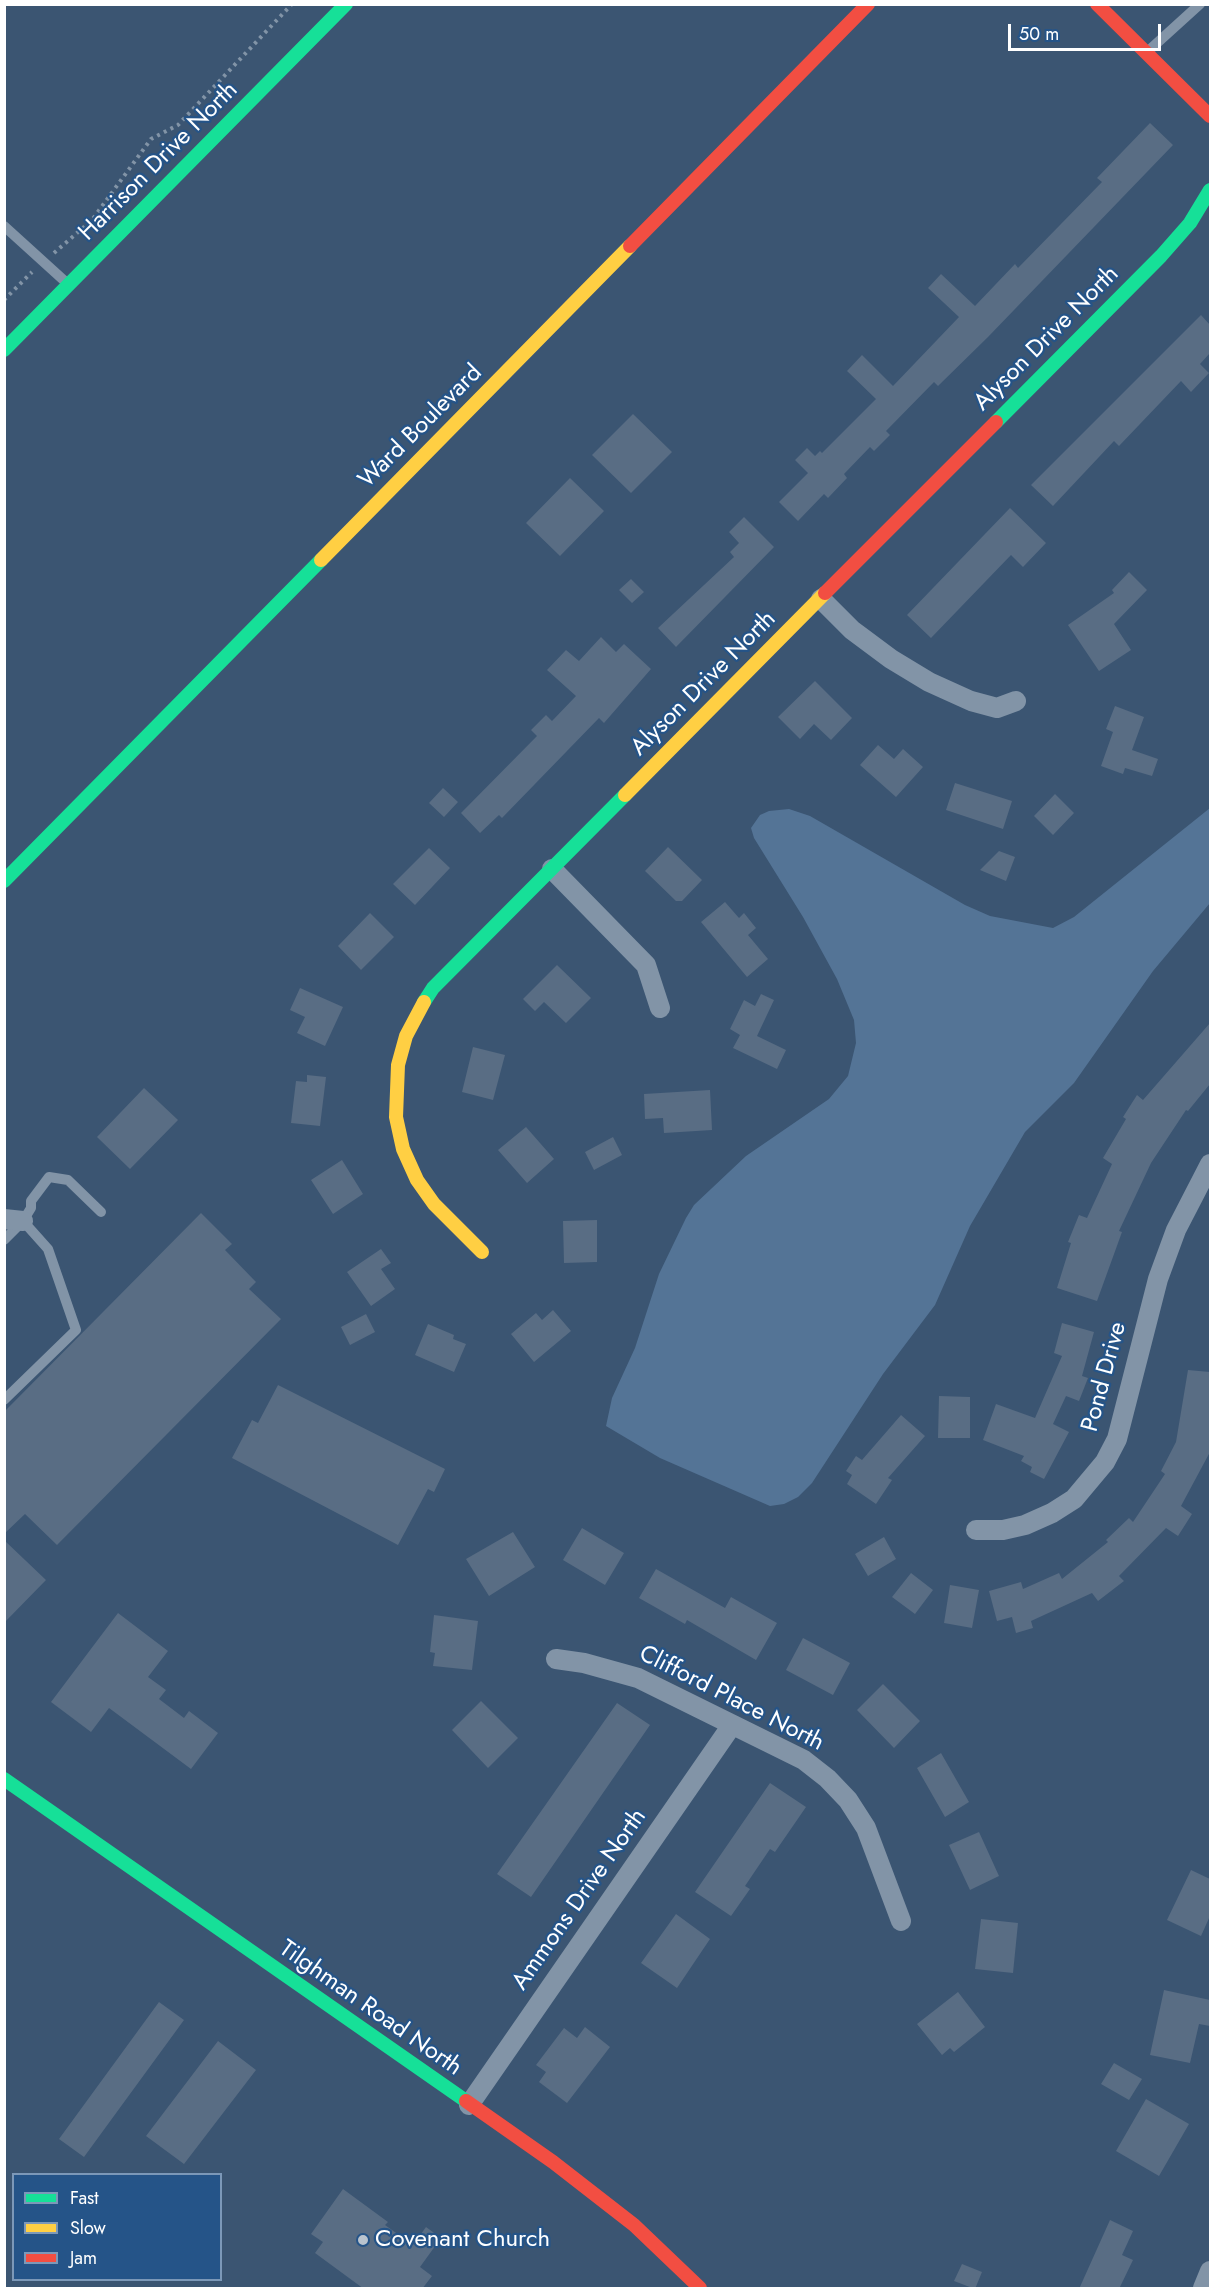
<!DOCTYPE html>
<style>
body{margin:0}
#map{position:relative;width:1215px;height:2293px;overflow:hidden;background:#3b5572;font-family:Jost,sans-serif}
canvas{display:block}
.frame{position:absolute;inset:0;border:6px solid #fff;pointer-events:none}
.legend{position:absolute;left:12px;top:2173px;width:210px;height:108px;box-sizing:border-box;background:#255488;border:2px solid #7c98b8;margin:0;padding:8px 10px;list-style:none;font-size:18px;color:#fff}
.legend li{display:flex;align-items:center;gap:12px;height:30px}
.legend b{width:30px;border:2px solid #7c98b8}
.scale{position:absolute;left:1008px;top:24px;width:153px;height:27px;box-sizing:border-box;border:3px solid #fff;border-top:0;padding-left:8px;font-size:18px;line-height:21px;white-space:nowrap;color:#fff;-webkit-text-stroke:4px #255488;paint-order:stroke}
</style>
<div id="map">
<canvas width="1215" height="2293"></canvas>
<div class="frame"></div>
<ul class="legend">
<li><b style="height:8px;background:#16e098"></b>Fast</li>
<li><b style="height:8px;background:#ffcf43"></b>Slow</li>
<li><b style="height:8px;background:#f24e42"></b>Jam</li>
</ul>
<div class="scale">50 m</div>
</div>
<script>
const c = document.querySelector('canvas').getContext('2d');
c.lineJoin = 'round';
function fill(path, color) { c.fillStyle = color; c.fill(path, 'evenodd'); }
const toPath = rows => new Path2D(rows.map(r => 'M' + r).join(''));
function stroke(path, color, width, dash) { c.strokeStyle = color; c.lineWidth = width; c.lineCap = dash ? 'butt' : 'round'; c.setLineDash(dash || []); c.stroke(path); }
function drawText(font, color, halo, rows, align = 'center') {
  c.font = font + ' Jost,sans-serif'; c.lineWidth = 4.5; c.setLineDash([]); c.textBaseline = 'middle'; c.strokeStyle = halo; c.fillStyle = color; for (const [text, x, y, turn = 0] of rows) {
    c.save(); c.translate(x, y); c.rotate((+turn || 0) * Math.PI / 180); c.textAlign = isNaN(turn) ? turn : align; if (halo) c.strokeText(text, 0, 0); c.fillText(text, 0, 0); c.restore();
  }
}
fill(toPath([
 [1210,808,1210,903,1153,971,1074,1083,1025,1132,970,1226,935,1305,883,1374,812,1483,798,1497,784,1504,770,1506,660,1458,606,1426,612,1398,635,1348,659,1274,686,1218,694,1205,746,1156,829,1099,848,1076,856,1043,854,1020,837,979,803,917,754,838,751,828,760,815,769,811,789,809,810,816,965,905,990,916,1053,928,1074,917]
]), '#547496');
fill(toPath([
 [1150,123,1173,145,988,337,938,386,934,382,886,431,890,435,874,451,870,447,844,474,847,478,828,498,824,494,798,521,779,502,808,473,795,460,807,448,815,456,820,451,822,453,876,399,847,371,862,355,893,386,959,317,928,288,941,274,975,306,1015,264,1018,268,1102,182,1097,178],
 [1201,315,1210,325,1210,353,1200,364,1209,373,1191,392,1181,381,1119,446,1114,441,1053,506,1031,485],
 [633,414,672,452,631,493,592,455],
 [570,478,604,511,560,556,526,523],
 [1010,508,1046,543,1023,567,1011,555,931,638,907,615],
 [744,517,774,547,676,647,658,628,734,557,730,552,739,543,729,532],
 [1129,572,1147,590,1114,624,1131,650,1099,671,1068,625,1114,593,1112,590],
 [631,579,644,592,632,603,619,590],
 [601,637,616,652,624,644,651,669,604,723,599,718,502,818,499,815,480,833,461,813,537,736,531,730,546,715,552,721,576,696,547,670,566,650,579,661],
 [815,681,852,718,831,740,814,724,800,739,778,717],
 [1115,706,1144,717,1132,750,1158,759,1152,776,1125,768,1123,774,1101,766,1113,732,1106,729],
 [878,745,894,759,903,749,923,767,896,797,860,765],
 [955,783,1012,801,1003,829,946,810],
 [443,788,458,802,444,817,429,803],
 [1055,794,1074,813,1053,835,1034,816],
 [668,847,702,880,682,901,676,901,645,871],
 [429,848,450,868,415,905,393,884],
 [999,851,1015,857,1006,881,980,870],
 [725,902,739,918,744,913,756,928,748,935,768,959,747,977,701,922],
 [370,913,394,937,361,970,338,946],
 [557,965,591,998,566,1023,544,1002,535,1011,523,999],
 [300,988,343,1007,325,1046,297,1033,305,1017,290,1010],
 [761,994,774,1000,757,1036,786,1050,777,1069,733,1048,740,1035,730,1029,744,1000,755,1006],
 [1210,1023,1210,1084,1188,1111,1186,1110,1151,1163,1119,1231,1122,1232,1097,1301,1057,1288,1071,1243,1068,1242,1079,1215,1087,1218,1112,1164,1103,1158,1126,1119,1123,1117,1137,1095,1143,1100],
 [473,1047,505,1055,493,1100,462,1092],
 [307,1075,326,1077,320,1126,291,1123,296,1081,307,1082],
 [144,1088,178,1120,130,1169,97,1137],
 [710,1090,712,1130,664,1133,663,1118,645,1119,644,1094],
 [526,1127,554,1159,527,1183,498,1150],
 [613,1137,622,1155,594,1170,585,1152],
 [342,1160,363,1194,333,1214,311,1180],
 [201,1213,232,1244,225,1250,256,1282,249,1289,281,1319,57,1545,25,1514,4,1534,4,1412],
 [597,1220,597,1262,564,1263,563,1221],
 [381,1249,391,1263,381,1269,395,1289,371,1306,347,1272],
 [553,1310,571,1331,534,1362,511,1334,536,1313,542,1320],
 [366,1314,375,1332,350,1345,341,1327],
 [1062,1323,1094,1332,1082,1376,1088,1378,1079,1401,1066,1396,1053,1424,1069,1432,1044,1479,1030,1472,1032,1467,1021,1461,1024,1456,983,1440,996,1404,1035,1418,1062,1356,1054,1353],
 [428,1324,454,1335,453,1339,466,1344,454,1372,415,1355],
 [1188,1370,1210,1372,1210,1452,1181,1506,1192,1514,1178,1536,1166,1528,1119,1576,1124,1581,1098,1601,1092,1593,1031,1621,1033,1628,1016,1633,1012,1617,997,1621,989,1591,1021,1582,1023,1589,1059,1573,1062,1579,1108,1542,1106,1540,1129,1518,1133,1522,1165,1474,1161,1471,1176,1442],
 [278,1385,445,1469,434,1492,428,1489,398,1545,232,1458,252,1420,258,1423],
 [939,1396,970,1397,970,1438,938,1438],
 [901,1415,925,1436,888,1478,892,1480,876,1504,847,1484,852,1475,846,1471,856,1456,862,1460],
 [582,1528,624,1553,605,1585,563,1560],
 [513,1532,535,1567,489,1596,466,1559],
 [884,1537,896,1559,868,1576,855,1554],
 [4,1540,46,1580,4,1623],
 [656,1569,725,1608,731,1597,777,1623,756,1660,687,1620,685,1624,639,1598],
 [911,1573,933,1590,915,1614,892,1597],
 [950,1585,979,1590,972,1628,944,1623],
 [118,1613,168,1651,148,1677,166,1690,159,1699,184,1718,189,1711,218,1733,191,1769,109,1708,91,1732,51,1702],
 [434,1615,478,1621,472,1670,433,1666,435,1653,430,1652],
 [803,1638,850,1663,833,1695,786,1670],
 [883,1684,920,1721,894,1748,857,1710],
 [481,1701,518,1738,488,1768,452,1730],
 [617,1703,650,1725,531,1897,497,1874],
 [941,1753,969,1802,945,1817,917,1768],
 [770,1783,806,1807,775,1852,770,1849,745,1886,750,1889,731,1916,695,1892],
 [979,1832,999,1876,970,1890,949,1845],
 [1191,1870,1210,1879,1210,1916,1201,1936,1167,1920],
 [676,1914,710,1939,677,1988,641,1963],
 [981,1919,1018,1923,1013,1973,975,1969],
 [1164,1990,1210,2000,1210,2026,1199,2024,1190,2063,1150,2055],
 [958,1992,985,2027,954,2052,950,2048,942,2055,917,2024],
 [159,2002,184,2020,84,2157,59,2139],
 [585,2027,610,2047,567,2103,539,2082,546,2072,536,2065,564,2028,577,2038],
 [218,2041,256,2070,184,2164,146,2136],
 [1114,2063,1142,2079,1129,2100,1101,2084],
 [1146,2099,1189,2124,1159,2176,1116,2151],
 [343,2189,388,2222,385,2225,413,2245,426,2227,441,2238,420,2267,432,2276,422,2289,364,2289,315,2253,323,2242,311,2234],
 [1110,2220,1133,2231,1122,2255,1133,2260,1119,2289,1079,2289],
 [962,2264,982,2272,975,2289,954,2281]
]), '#596d84');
stroke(toPath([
 [54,253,92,220,151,139,178,125,292,4],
 [4,300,32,272]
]), '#8294a7', 4, [3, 4.5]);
stroke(toPath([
 [1146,53,1200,4],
 [4,226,69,285],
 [4,1240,23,1221,31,1208,31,1201,49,1177,68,1180,101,1212],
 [4,1400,76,1330,48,1249,23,1221]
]), '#8294a7', 10);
stroke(toPath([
 [821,599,852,630,891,659,929,682,971,701,997,708,1016,701],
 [552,869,646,965,660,1008],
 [4,1219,23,1221],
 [976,1530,1003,1530,1025,1525,1052,1513,1074,1499,1105,1462,1117,1439,1158,1279,1176,1230,1210,1164],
 [556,1659,584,1663,638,1678,804,1760,827,1778,848,1800,866,1828,901,1921],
 [469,2105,732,1725],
 [1203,2288,1210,2271]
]), '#8294a7', 20);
stroke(toPath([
 [4,350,346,4],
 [996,422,1161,256,1190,223,1210,190],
 [4,881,321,560],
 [424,1002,433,988,625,795],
 [4,1779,466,2101]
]), '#16e098', 14);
stroke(toPath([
 [321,560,630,246],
 [625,795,825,593],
 [424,1002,406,1036,398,1065,396,1117,403,1149,417,1180,434,1204,482,1252]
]), '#ffcf43', 14);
stroke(toPath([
 [1097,4,1210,116],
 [630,246,868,4],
 [825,593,996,422],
 [466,2101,553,2162,634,2225,700,2288]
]), '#f24e42', 14);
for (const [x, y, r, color] of [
 [363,2240,6,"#bac4ce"]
]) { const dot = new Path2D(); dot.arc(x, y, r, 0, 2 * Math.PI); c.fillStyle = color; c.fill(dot); stroke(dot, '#255488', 2); }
drawText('24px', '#fff', '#255488', [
 ["Harrison Drive North",159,162,-45],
 ["Alyson Drive North",1047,339,-45],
 ["Ward Boulevard",421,427,-45],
 ["Alyson Drive North",704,684,-45],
 ["Pond Drive",1105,1377,-75],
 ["Clifford Place North",731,1699,27],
 ["Ammons Drive North",580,1900,-55],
 ["Tilghman Road North",370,2009,35]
]);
drawText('24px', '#fff', '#255488', [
 ["Covenant Church",375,2240]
], 'left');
</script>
